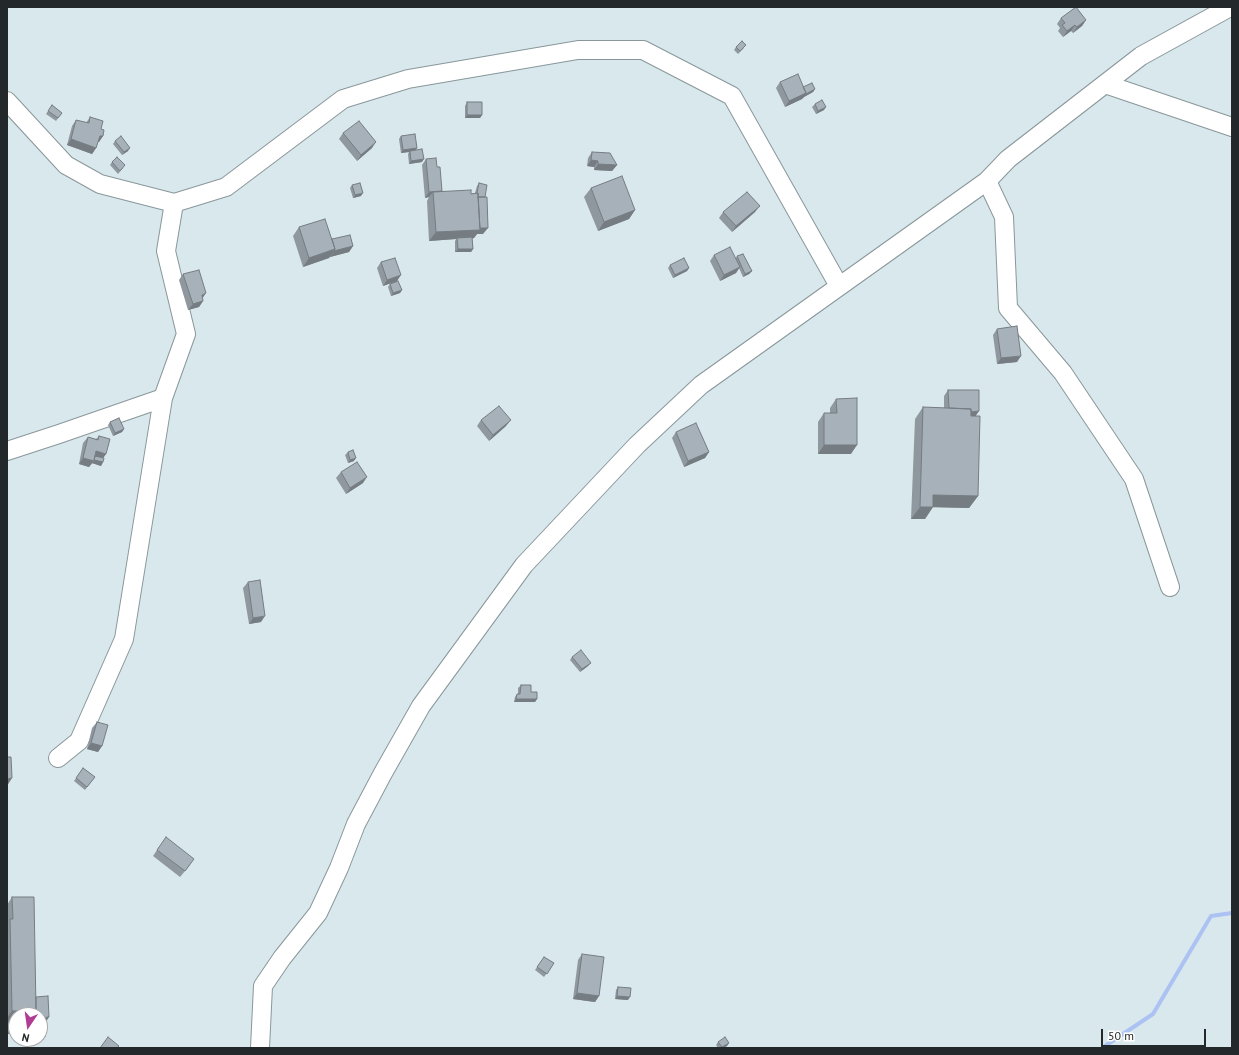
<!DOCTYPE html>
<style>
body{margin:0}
#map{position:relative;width:1239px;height:1055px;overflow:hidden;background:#d9e8ec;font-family:"PT Sans",sans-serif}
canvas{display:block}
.frame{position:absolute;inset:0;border:8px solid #23292a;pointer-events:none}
.north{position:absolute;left:8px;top:1007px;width:40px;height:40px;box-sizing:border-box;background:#fff;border:1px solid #a7a9aa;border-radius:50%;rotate:193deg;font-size:11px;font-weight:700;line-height:16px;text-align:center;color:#23292a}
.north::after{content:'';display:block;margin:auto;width:14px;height:18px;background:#b03c94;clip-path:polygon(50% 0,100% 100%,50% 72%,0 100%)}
.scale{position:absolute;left:1101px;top:1029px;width:105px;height:18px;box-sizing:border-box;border:2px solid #23292a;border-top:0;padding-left:5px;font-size:12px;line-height:14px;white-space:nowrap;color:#23292a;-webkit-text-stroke:3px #fff;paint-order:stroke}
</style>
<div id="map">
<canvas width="1239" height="1055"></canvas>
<div class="frame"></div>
<div class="north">N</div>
<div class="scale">50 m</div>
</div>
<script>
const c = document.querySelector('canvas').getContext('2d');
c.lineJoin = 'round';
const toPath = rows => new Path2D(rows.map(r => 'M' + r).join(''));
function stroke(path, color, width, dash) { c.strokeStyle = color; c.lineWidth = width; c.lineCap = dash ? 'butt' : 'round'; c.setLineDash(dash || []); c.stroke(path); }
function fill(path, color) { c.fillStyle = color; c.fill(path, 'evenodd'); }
stroke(toPath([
 [1102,1048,1153,1014,1211,916,1232,913]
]), '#abc2f2', 4);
const minor = toPath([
 [1105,84,1232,127],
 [7,101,66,165,100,184,174,203,226,187,343,99,408,79,578,50,643,50,732,96,839,286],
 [987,181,1004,217,1008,308,1063,373,1134,479,1170,587],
 [7,451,59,434,163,398],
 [58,758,79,741,124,639,163,398,186,334,166,251,174,203],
 [260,1048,263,986,282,958,318,913,339,868,356,824,383,773,421,706,524,565,637,445,701,385,987,181,1008,159,1141,56,1230,7]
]);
stroke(minor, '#89979b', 20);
stroke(minor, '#fff', 18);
fill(toPath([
 [1061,18,1086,20,1082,26,1073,33,1071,31,1063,37,1058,31,1060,28,1057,24],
 [736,47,744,48,738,54,734,50],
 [780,82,803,87,815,89,813,92,804,97,802,99,785,107,776,88],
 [467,102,482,115,480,118,465,118,465,106],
 [815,104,824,110,816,114,812,107],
 [52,105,62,113,56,121,46,114],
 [90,117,101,129,103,136,99,142,98,142,96,148,92,154,67,145,72,126,76,120,86,123],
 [343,133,372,148,357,161,339,139],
 [401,136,417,148,416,150,422,162,409,164,408,154,409,152,401,153,399,139],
 [115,141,128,151,122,155,113,144],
 [592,152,617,165,612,171,594,170,594,167,587,166,588,158],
 [426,159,437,167,442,191,471,194,475,193,477,186,479,183,485,197,483,234,477,234,474,238,472,239,473,249,471,252,455,252,455,241,456,239,429,241,427,201,429,197,425,198,422,165],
 [112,162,123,168,118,174,110,165],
 [352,185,361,196,353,198,350,188],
 [591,188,635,210,629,219,598,231,584,197],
 [723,212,755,212,732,232,719,218],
 [299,227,332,239,353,246,349,252,330,257,329,258,303,267,293,236],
 [714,255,736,258,737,256,752,271,749,274,743,277,739,268,736,273,720,281,710,261],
 [381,262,397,281,402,290,400,293,391,296,388,287,390,284,391,283,383,286,377,268],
 [670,265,689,268,687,271,673,278,668,268],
 [183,274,203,301,199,307,188,310,179,280],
 [997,329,1017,362,997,364,993,335],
 [948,390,976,416,978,496,969,508,933,507,925,519,911,519,915,419,923,407,944,408,944,396],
 [836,399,851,454,818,454,818,422,824,413,830,413,830,408],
 [481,420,506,426,489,441,477,426],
 [110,422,124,429,122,432,113,436,108,425],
 [676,432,709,452,705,458,684,467,672,438],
 [99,436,103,458,103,462,101,466,92,463,89,467,79,464,83,443,88,437,96,439],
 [348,452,354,461,348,463,345,455],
 [341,472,363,483,346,494,336,478],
 [248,582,261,622,249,624,243,588],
 [572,657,588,666,580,672,570,660],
 [521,685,531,692,537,699,535,702,514,702,515,697,517,694,518,694,518,688],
 [97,722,102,746,98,752,87,749,92,728],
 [83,768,95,777,85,790,74,781],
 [157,850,190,865,180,877,153,856],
 [12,897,36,997,49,1017,45,1023,40,1023,40,1015,16,1015,16,1034,7,1034,8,1023,7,1023,7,905],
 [582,954,599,996,595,1002,573,999,578,960],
 [544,957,554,963,544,977,535,970],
 [618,987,628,1000,615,999,616,990],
 [718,1042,729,1043,727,1046,723,1048,718,1048,716,1045]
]), '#90989f');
fill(toPath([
 [1086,20,1082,26,1073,33,1077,27],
 [1075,25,1071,31,1063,37,1067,31],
 [815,89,813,92,804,97,802,99,785,107,789,101],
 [826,107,824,110,816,114,818,111],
 [467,115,482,115,480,118,465,118],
 [100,136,103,136,99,142,95,142],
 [71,139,96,148,92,154,67,145],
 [376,142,372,148,357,161,361,155],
 [130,148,128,151,122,155,124,152],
 [417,148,415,151,410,151,409,152,401,153,403,150],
 [424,159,422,162,409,164,411,161],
 [591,160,598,161,594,167,587,166],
 [598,164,617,165,612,171,594,170],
 [442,191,438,197,433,192,429,197,425,198,429,192],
 [363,193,361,196,353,198,355,195],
 [760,206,755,212,732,232,736,226],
 [635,210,629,219,598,231,604,222],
 [479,228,488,228,483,234,477,234,474,238,457,239,457,238,456,239,429,241,436,232],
 [353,246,349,252,330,257,334,251],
 [335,249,329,258,303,267,309,258],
 [458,249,473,249,471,252,455,252],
 [740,267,736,273,720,281,724,275],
 [689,268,687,271,673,278,675,275],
 [752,271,749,274,743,277,745,274],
 [401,275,397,281,383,286,387,280],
 [402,290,400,293,391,296,393,293],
 [206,293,202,299,202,295],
 [203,301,199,307,188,310,193,304],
 [1021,356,1017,362,997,364,1001,358],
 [979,411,975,417,949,412],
 [511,420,506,426,489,441,493,435],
 [124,429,122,432,113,436,115,433],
 [824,445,857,445,851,454,818,454],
 [96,451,106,454,102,460,95,458],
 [709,452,705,458,684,467,688,461],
 [83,458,94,461,89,467,79,464],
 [356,458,354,461,348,463,350,460],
 [94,460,103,462,101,466,92,463],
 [367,477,363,483,346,494,350,488],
 [933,495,978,496,969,508,925,507],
 [920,507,933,507,925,519,911,519],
 [265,616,261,622,249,624,253,618],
 [591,663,588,666,580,672,582,669],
 [516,699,537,699,535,702,514,702],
 [91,743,102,746,98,752,87,749],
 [12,778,7,786,7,779],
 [577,993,599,996,595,1002,573,999],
 [617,996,630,997,628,1000,615,999],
 [36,1010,33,1015,16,1015,16,1022,12,1017,8,1023,7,1023,7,1018,12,1011],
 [49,1017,45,1023,40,1023,40,1018],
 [12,1028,16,1028,16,1034,7,1034],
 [40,1036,45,1037,43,1040,37,1039,40,1039],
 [729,1043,727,1046,723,1048,721,1048]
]), '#757c82');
const building = toPath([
 [1076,7,1086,20,1077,27,1075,25,1067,31,1062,25,1065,23,1061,18,1076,7],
 [742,41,746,45,740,51,736,47,742,41],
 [798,74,806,93,789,101,780,82,798,74],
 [812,83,815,89,806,94,806,93,803,87,812,83],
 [822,100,826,107,818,111,815,104,822,100],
 [467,102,482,102,482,115,467,115,467,102],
 [52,105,62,113,58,118,48,111,52,105],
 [90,117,103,121,101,129,104,130,103,136,100,136,96,148,71,139,76,120,89,123,90,117],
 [359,121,376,142,361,155,343,133,359,121],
 [415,134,417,148,403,150,401,136,415,134],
 [121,136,130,148,124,152,115,141,121,136],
 [422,149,424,159,411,161,410,151,422,149],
 [592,152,610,153,617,165,598,164,598,161,591,160,592,152],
 [117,157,125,165,120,171,112,162,117,157],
 [436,158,437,167,440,167,442,191,429,192,426,159,436,158],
 [622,176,635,210,604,222,591,188,622,176],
 [360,183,363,193,355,195,352,185,360,183],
 [479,183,487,185,485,197,478,197,478,193,477,193,479,183],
 [471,190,471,194,478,193,480,230,436,232,433,192,471,190],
 [747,192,760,206,736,226,723,212,747,192],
 [478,197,487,197,488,228,480,228,478,197],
 [325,219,335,249,309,258,299,227,325,219],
 [350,235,353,246,334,251,335,249,332,239,350,235],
 [472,237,473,249,458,249,457,238,472,237],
 [730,247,740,267,724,275,714,255,730,247],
 [743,254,752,271,745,274,737,256,743,254],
 [395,258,401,275,387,280,381,262,395,258],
 [684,258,689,268,675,275,670,265,684,258],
 [199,270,206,293,202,295,203,301,193,304,183,274,199,270],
 [398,281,402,290,393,293,390,284,398,281],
 [1017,326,1021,356,1001,358,997,329,1017,326],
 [948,390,979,390,979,411,971,412,971,409,949,408,948,390],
 [857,398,857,445,824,445,824,413,837,413,836,399,857,398],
 [499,406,511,420,493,435,481,420,499,406],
 [923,407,971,409,971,416,980,416,978,496,933,495,933,507,920,507,923,407],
 [119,418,124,429,115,433,110,422,119,418],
 [696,423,709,452,688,461,676,432,696,423],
 [99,436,110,439,106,454,96,451,94,461,83,458,88,437,98,440,99,436],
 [353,450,356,458,350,460,348,452,353,450],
 [95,456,104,458,103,462,94,460,95,456],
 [357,462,367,477,350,488,341,472,357,462],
 [260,580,265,616,253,618,248,582,260,580],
 [581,650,591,663,582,669,572,657,581,650],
 [521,685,531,685,531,692,537,692,537,699,516,699,517,694,520,694,521,685],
 [97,722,108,725,102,746,91,743,97,722],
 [7,757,11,757,12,778,7,779,7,757],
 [83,768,95,777,87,787,76,778,83,768],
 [166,837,194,859,185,871,157,850,166,837],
 [12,897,34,897,36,1010,12,1011,10,919,13,919,12,897],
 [582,954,604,957,599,996,577,993,582,954],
 [544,957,554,963,547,974,537,967,544,957],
 [618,987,631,988,630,997,617,996,618,987],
 [48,996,49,1017,40,1018,40,1015,36,1015,36,997,48,996],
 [12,1017,16,1017,16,1028,12,1028,12,1017],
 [40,1025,47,1026,45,1037,40,1036,40,1025],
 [108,1037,119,1046,117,1048,100,1048,108,1037],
 [725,1037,729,1043,722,1047,718,1042,725,1037]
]);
fill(building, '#a7b1b9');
stroke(building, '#757c82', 1);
</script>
